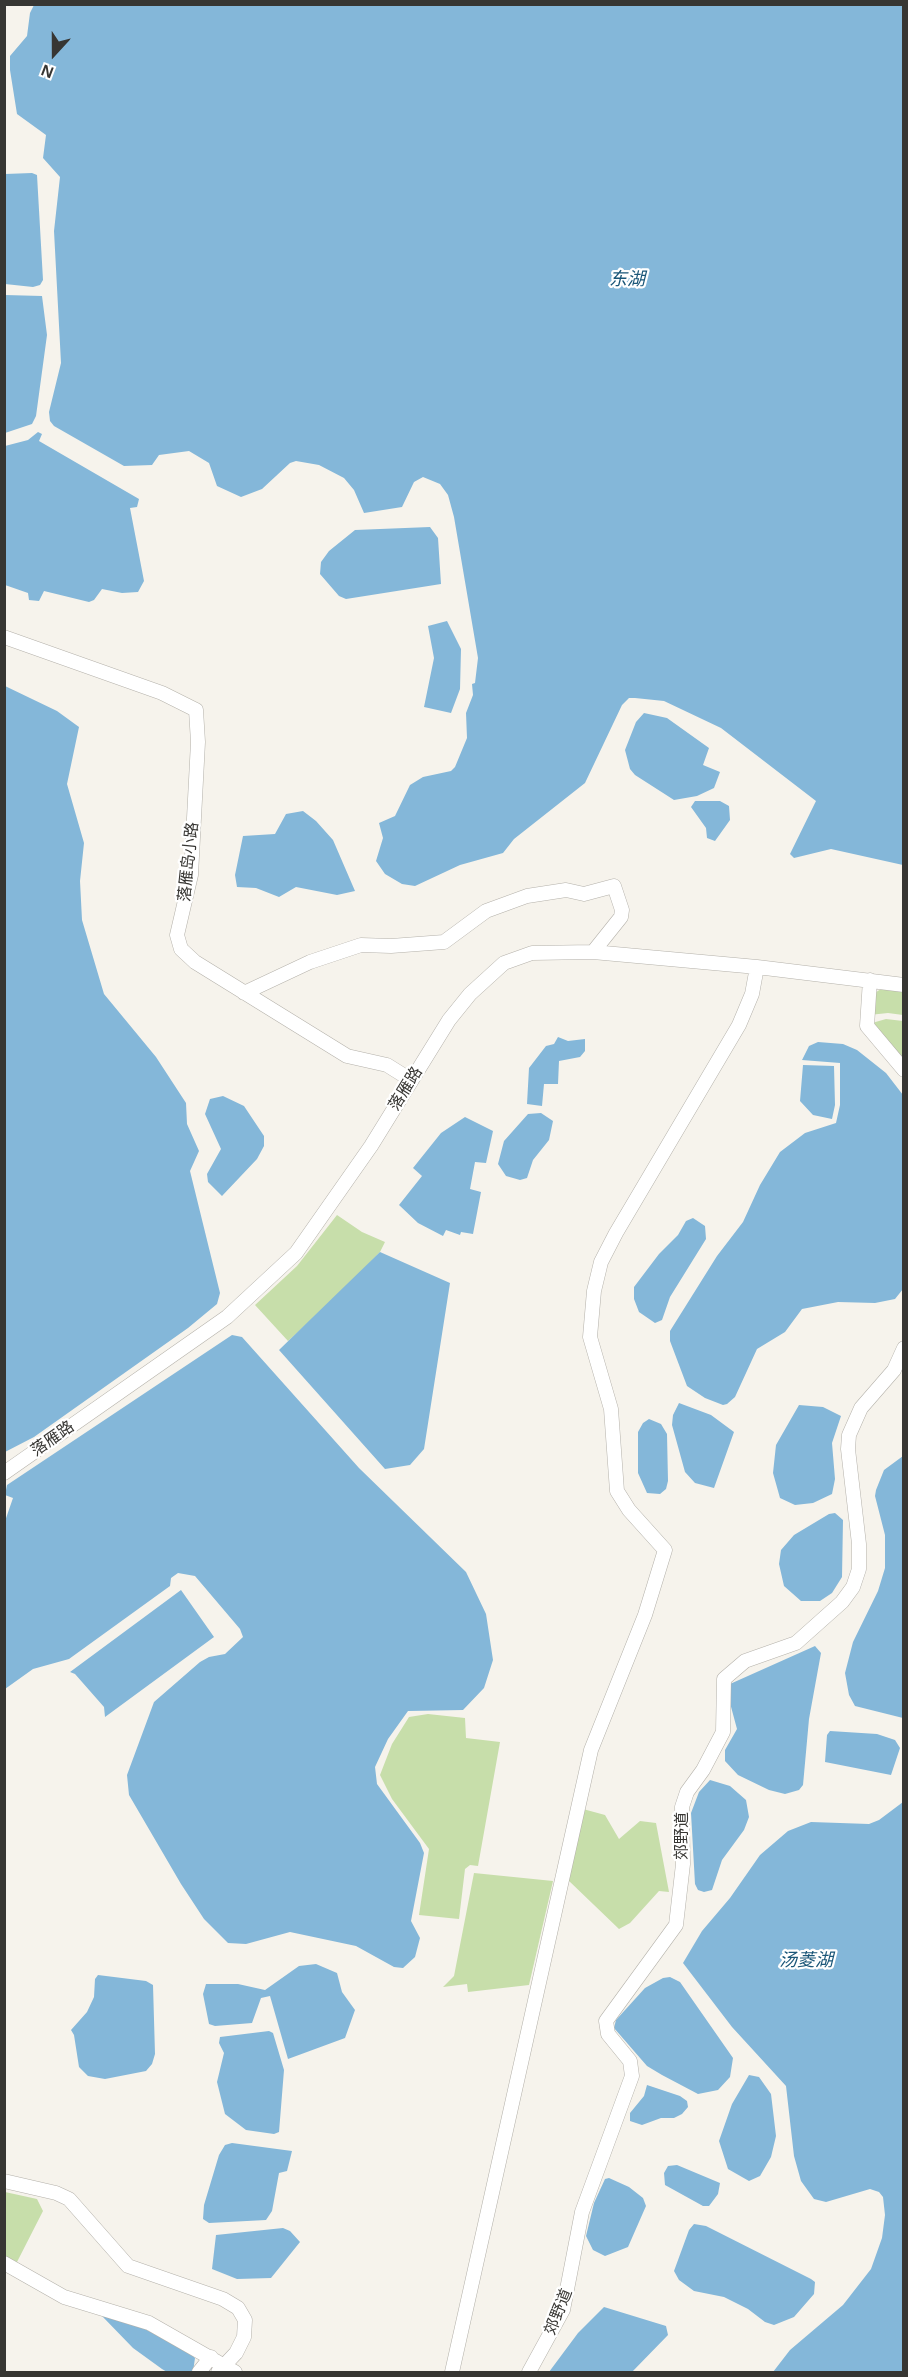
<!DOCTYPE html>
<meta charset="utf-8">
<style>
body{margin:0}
#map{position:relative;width:908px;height:2377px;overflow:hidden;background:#f6f3ec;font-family:Helvetica,sans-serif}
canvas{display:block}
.frame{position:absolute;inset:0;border:6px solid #373633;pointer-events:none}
.north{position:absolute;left:24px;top:24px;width:60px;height:60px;-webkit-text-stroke:4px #fff;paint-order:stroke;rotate:201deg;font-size:16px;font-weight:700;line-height:24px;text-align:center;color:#373633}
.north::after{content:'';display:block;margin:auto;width:21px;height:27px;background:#373633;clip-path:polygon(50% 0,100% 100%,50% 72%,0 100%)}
</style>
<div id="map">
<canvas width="908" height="2377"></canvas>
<div class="frame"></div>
<div class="north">N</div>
</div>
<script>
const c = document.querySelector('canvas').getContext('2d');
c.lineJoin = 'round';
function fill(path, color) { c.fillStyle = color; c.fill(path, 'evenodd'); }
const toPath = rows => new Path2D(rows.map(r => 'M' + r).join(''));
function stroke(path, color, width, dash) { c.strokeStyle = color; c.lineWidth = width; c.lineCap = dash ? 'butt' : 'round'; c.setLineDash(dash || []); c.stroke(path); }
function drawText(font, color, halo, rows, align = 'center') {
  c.font = font + ' Helvetica,"Noto Sans SC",sans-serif'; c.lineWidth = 4.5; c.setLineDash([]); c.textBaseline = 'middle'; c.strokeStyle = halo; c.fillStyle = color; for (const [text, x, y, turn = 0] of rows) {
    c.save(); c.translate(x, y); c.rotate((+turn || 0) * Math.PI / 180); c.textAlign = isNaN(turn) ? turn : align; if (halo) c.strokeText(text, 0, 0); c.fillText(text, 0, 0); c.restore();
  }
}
fill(toPath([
 [881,989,903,991,903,1015,888,1013,869,1015,873,994],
 [886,1019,903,1021,903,1065,872,1023],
 [337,1215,362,1232,385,1242,380,1252,342,1292,288,1341,255,1305,297,1266],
 [428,1714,465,1718,466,1738,500,1742,478,1866,470,1865,465,1869,459,1919,419,1915,429,1849,392,1799,380,1775,392,1744,409,1717],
 [583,1809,605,1815,619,1839,640,1821,656,1823,669,1892,659,1891,630,1923,619,1929,568,1880],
 [474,1873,553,1881,529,1985,468,1992,467,1984,443,1987,454,1976],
 [5,2192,37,2199,43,2211,17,2262,5,2257]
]), '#c7deaa');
fill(toPath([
 [34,5,903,5,903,865,831,849,794,858,790,854,816,801,721,728,664,701,635,698,629,698,622,705,585,783,514,839,503,853,460,865,415,886,402,884,385,874,376,861,383,838,379,823,395,816,410,785,423,777,451,771,455,767,467,738,466,713,473,695,472,684,475,683,478,658,454,517,448,495,440,484,423,477,414,482,402,507,364,513,354,490,344,478,319,465,296,461,290,463,262,489,241,497,217,486,209,463,189,451,159,455,152,465,124,466,54,426,50,421,49,412,61,363,54,231,60,177,43,158,46,135,17,114,10,70,10,56,27,36,30,13],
 [32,173,37,175,43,280,40,285,33,287,5,284,5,174],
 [5,295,42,296,47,335,36,416,32,424,5,433],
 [38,432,42,434,39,441,139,499,137,507,130,508,144,581,138,592,122,593,102,589,94,600,89,602,44,591,39,601,29,600,28,593,5,585,5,446,28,440],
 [430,527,438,538,441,584,346,599,339,596,320,574,321,562,329,551,355,530],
 [447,621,461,649,460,689,451,713,424,707,434,658,428,626],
 [5,686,57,711,79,727,67,784,84,843,80,881,82,920,104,994,156,1057,186,1103,187,1124,199,1151,190,1171,220,1293,217,1304,188,1328,34,1437,5,1452],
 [644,713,667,718,709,748,703,765,720,772,714,788,697,796,674,800,635,775,630,769,625,750,636,722],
 [695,801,720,801,729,806,730,820,715,841,707,838,706,828,691,807],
 [303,811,316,821,333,840,355,891,337,895,296,887,279,897,256,888,237,887,235,875,243,836,275,834,286,814],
 [558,1037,568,1041,585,1039,585,1051,580,1057,559,1061,558,1084,544,1084,542,1106,527,1104,529,1068,546,1046,554,1044],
 [818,1042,843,1044,857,1050,886,1073,903,1095,903,1289,895,1299,875,1303,838,1302,802,1309,785,1332,757,1349,735,1397,727,1404,723,1405,705,1398,687,1386,670,1341,670,1331,717,1256,743,1222,760,1185,780,1152,805,1133,836,1123,840,1105,840,1063,802,1060,809,1046],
 [803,1065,834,1066,835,1105,832,1119,813,1115,800,1101],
 [223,1096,244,1106,264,1136,264,1146,257,1159,222,1196,208,1182,207,1174,221,1149,205,1114,210,1099],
 [541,1113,553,1121,549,1140,533,1160,527,1178,520,1180,506,1176,498,1164,504,1141,528,1114],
 [465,1117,493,1131,486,1163,475,1162,470,1189,481,1192,473,1234,461,1232,460,1235,446,1230,443,1236,418,1223,399,1205,422,1176,413,1168,441,1133],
 [693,1218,705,1226,706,1239,670,1297,662,1320,655,1323,639,1312,634,1299,634,1287,659,1254,678,1235,686,1221],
 [380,1252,450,1283,424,1449,410,1465,385,1469,279,1350],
 [232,1335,242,1337,359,1468,466,1572,486,1614,493,1660,484,1688,463,1710,408,1711,388,1739,375,1767,377,1784,420,1843,424,1853,411,1921,420,1938,415,1957,403,1968,394,1967,356,1946,290,1932,246,1944,228,1943,204,1919,181,1884,129,1795,127,1775,154,1702,200,1662,209,1657,225,1654,243,1637,240,1629,195,1576,178,1573,171,1578,170,1586,69,1659,33,1669,5,1689,4,1524,13,1498,5,1495,7,1485],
 [679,1403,711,1415,734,1432,714,1488,695,1483,685,1472,672,1425,673,1415],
 [799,1405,823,1407,841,1416,832,1443,835,1479,832,1494,813,1503,795,1505,780,1498,773,1473,776,1445],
 [649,1419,661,1424,667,1434,668,1481,666,1489,660,1494,647,1493,638,1473,638,1432,643,1423],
 [903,1456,904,1456,903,1718,855,1706,849,1695,845,1673,853,1642,878,1591,885,1568,885,1535,875,1496,876,1490,884,1470],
 [835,1513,843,1520,842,1577,832,1593,820,1601,801,1601,784,1586,779,1564,781,1550,794,1535,829,1514],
 [181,1590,214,1637,105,1717,104,1707,75,1674,70,1672],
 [815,1646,821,1653,809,1719,803,1785,799,1790,785,1794,769,1790,738,1775,725,1761,725,1750,737,1729,730,1703,730,1684],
 [830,1731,877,1734,895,1740,900,1748,891,1775,825,1762,827,1735],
 [710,1780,730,1786,746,1800,749,1817,744,1830,722,1860,712,1890,704,1892,698,1890,695,1884,691,1813,699,1792],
 [903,1802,903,2372,773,2372,790,2350,843,2305,871,2269,882,2238,885,2215,883,2197,879,2192,870,2189,826,2202,814,2199,801,2181,794,2156,786,2086,732,2027,683,1963,702,1931,730,1898,760,1855,788,1831,811,1822,869,1824,879,1820],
 [316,1964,337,1973,342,1992,355,2010,345,2038,288,2059,270,1996,261,1998,252,2023,215,2026,209,2024,203,1994,206,1984,238,1984,265,1990,299,1966],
 [98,1975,146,1981,153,1985,155,2054,152,2064,146,2071,105,2079,88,2076,79,2067,74,2035,71,2030,87,2012,94,1997,95,1979],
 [663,1978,670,1977,680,1982,733,2058,730,2077,718,2090,698,2094,662,2075,647,2066,614,2028,616,2020,645,1988],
 [269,2031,273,2033,284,2070,279,2132,274,2134,246,2130,225,2114,217,2082,224,2053,219,2043,220,2037],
 [749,2075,759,2077,771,2094,776,2136,771,2157,760,2176,749,2181,728,2169,719,2141,732,2104],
 [647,2085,680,2096,687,2101,688,2107,682,2114,674,2118,661,2118,642,2125,630,2121,630,2113,644,2096],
 [232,2143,292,2151,287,2171,279,2173,272,2211,266,2220,209,2223,203,2219,204,2205,219,2155,225,2145],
 [677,2165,720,2183,718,2194,709,2206,703,2206,665,2185,664,2173,668,2166],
 [609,2178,629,2187,643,2198,646,2206,628,2247,605,2256,593,2250,586,2236,594,2203,605,2179],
 [694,2224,706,2226,811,2279,815,2282,814,2294,794,2317,774,2325,765,2322,748,2309,724,2297,694,2291,679,2280,674,2271,689,2230],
 [283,2228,290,2231,300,2242,271,2278,237,2279,212,2269,216,2235],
 [604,2307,666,2326,668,2335,632,2372,549,2372,578,2333],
 [101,2315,143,2328,188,2351,195,2358,193,2372,167,2372,162,2369,133,2348]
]), '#84b7d9');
const minor = toPath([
 [4,637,162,693,196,710,198,742,191,875,177,935,181,949,195,962,347,1056,387,1065,411,1080],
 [870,980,867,1026,904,1070],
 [244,993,310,962,361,945,391,946,444,942,486,911,527,896,566,890,584,894,614,886,622,910,621,917,593,952],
 [4,1473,227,1317,296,1253,371,1146,449,1020,470,994,504,963,532,953,593,952,757,967,904,985],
 [4,2181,56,2193,69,2199,128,2266,223,2299,238,2308,245,2320,244,2337,236,2353,218,2372],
 [4,2263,64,2297,149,2323,235,2372],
 [199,2372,211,2357],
 [452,2372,591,1750,645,1615,665,1550,629,1510,617,1491,611,1409,590,1337,594,1291,601,1262,616,1233,739,1025,752,994,757,967],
 [529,2372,563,2310,582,2212,632,2076,630,2061,608,2034,606,2021,676,1925,683,1864,682,1807,687,1792,703,1770,723,1732,724,1679,745,1661,796,1643,842,1602,853,1587,859,1569,859,1544,848,1449,849,1435,861,1408,894,1370,904,1348]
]);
stroke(minor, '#b4b1aa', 15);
stroke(minor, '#fff', 14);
drawText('16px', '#373633', '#fff', [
 ["落雁岛小路",189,862,-84],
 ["落雁路",406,1089,-58],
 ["落雁路",53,1439,-35],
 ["郊野道",683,1836,-90],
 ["郊野道",559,2312,-68]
]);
drawText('italic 18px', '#1a5678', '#fff', [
 ["东湖",627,280],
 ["汤菱湖",806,1961]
]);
</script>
